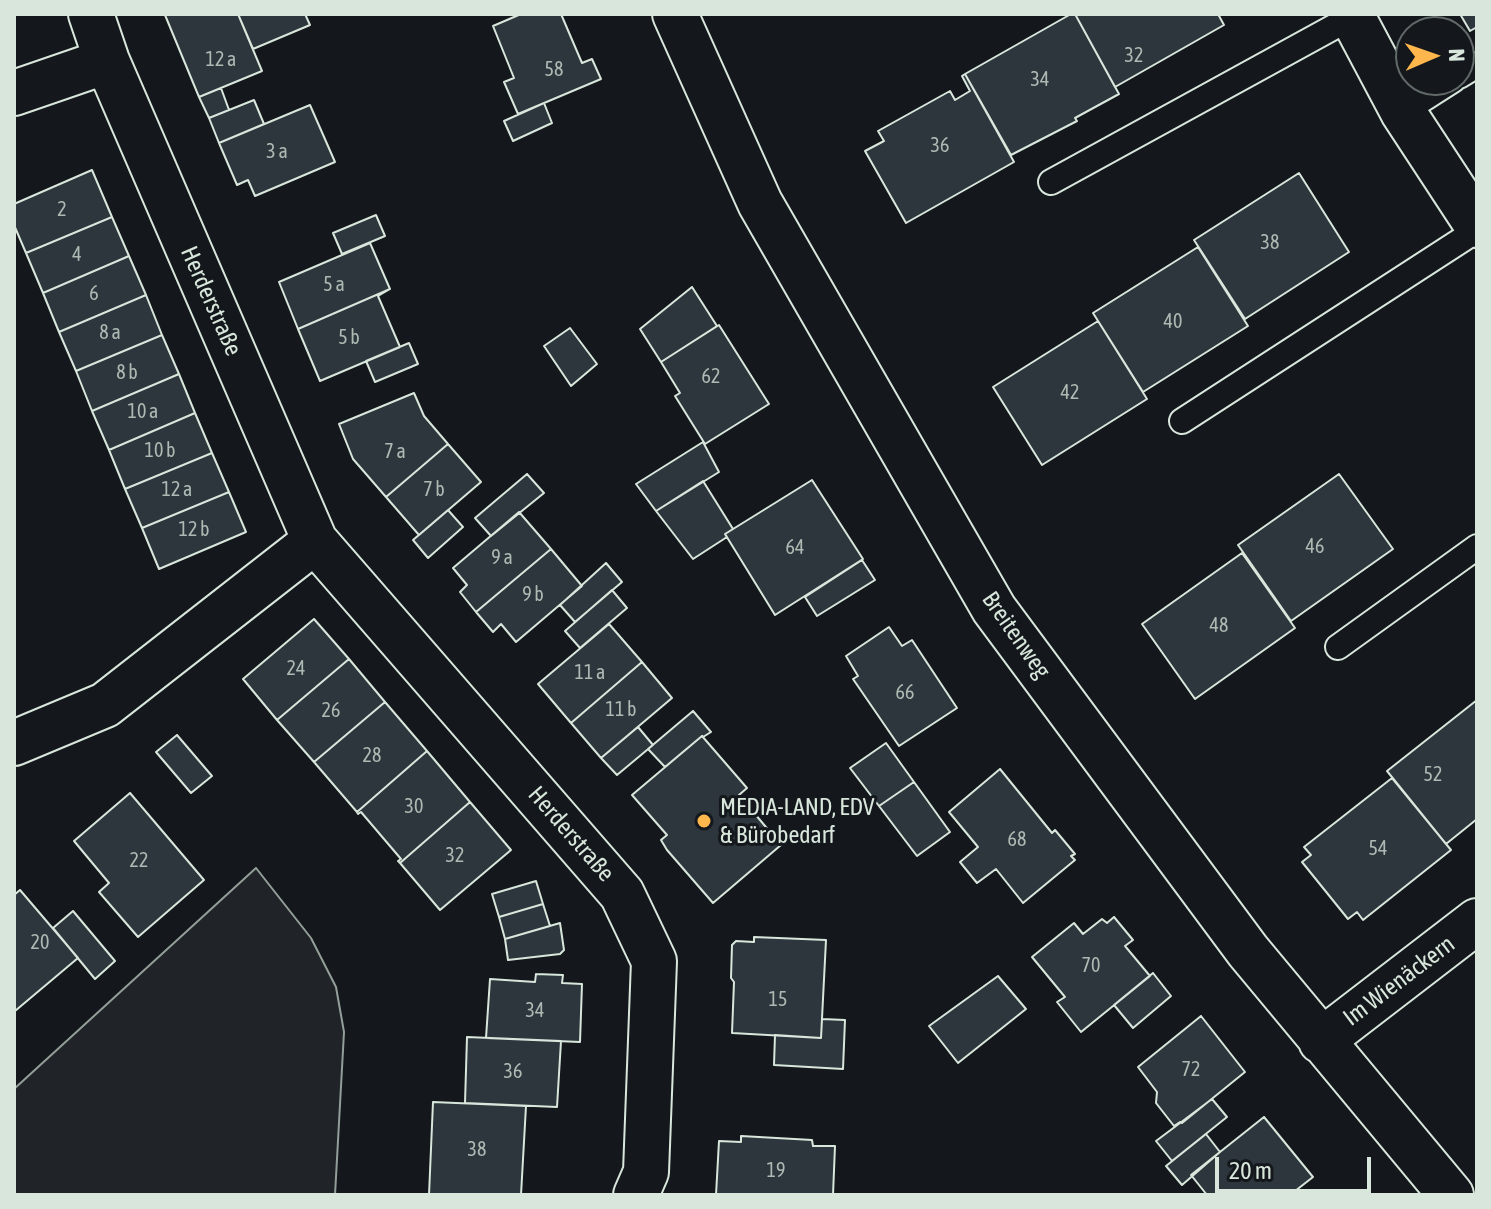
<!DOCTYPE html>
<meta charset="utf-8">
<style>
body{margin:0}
#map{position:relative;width:1491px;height:1209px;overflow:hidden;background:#14181c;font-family:"Asap Condensed",sans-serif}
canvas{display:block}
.frame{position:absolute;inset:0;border:16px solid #d8e6dc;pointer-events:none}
.north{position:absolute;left:1395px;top:16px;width:80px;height:80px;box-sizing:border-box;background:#14181c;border:2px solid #626a69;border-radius:50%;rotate:88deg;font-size:22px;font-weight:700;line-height:32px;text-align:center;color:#d8e6dc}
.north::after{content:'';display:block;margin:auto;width:28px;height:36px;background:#ffb74d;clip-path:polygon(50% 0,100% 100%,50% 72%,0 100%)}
.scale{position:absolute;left:1215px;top:1157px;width:156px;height:36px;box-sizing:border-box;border:4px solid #d8e6dc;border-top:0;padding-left:10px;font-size:24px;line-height:28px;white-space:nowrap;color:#d8e6dc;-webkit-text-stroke:6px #14181c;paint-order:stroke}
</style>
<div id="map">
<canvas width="1491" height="1209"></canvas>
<div class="frame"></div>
<div class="north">N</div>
<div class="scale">20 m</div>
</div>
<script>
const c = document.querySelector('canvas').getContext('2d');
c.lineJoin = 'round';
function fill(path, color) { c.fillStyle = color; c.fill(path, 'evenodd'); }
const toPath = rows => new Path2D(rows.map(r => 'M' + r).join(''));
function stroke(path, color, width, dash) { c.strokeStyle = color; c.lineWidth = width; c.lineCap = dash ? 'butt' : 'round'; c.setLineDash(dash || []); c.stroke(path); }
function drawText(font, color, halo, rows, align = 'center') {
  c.font = font + ' "Asap Condensed",sans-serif'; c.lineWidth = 6; c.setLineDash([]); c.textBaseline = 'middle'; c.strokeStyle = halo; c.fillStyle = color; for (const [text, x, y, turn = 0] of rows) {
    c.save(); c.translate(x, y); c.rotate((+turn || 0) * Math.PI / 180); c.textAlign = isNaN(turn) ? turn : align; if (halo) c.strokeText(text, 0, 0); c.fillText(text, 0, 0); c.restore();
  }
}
const green = toPath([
 [256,868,311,938,336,987,344,1032,335,1195,14,1195,14,1089,256,868]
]);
fill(green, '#202428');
stroke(green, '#939e99', 2);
const building = toPath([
 [238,14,262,71,199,97,165,15,238,14],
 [238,14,305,14,310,25,253,49,238,14],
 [521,14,561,14,582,63,592,59,601,79,518,114,504,82,514,78,493,26,521,14],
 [1071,14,1075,14,1119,94,1075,118,1077,121,1011,155,965,74,1071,14],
 [1075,14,1218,14,1224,25,1115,87,1075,14],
 [1460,14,1477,14,1477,27,1470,31,1460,14],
 [965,74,1014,162,906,223,865,151,884,141,878,131,950,91,955,100,970,91,962,76,965,74],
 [221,88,229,110,209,118,199,97,221,88],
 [254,100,264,124,219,143,209,118,254,100],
 [544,103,552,123,513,141,504,121,544,103],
 [310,105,335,162,255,196,248,180,237,185,219,143,310,105],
 [92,170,112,217,26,253,14,225,14,204,92,170],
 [1299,173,1349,252,1245,319,1194,240,1299,173],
 [376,215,385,236,342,254,333,233,376,215],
 [112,217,129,256,43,293,26,253,112,217],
 [370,243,390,289,298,329,279,282,370,243],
 [1198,247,1248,326,1143,392,1093,313,1198,247],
 [129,256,146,295,59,332,43,293,129,256],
 [692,287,717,326,661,362,640,329,692,287],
 [390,289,378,296,400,347,320,381,298,329,390,289],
 [146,295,162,335,76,371,59,332,146,295],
 [1098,321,1147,399,1042,465,993,387,1098,321],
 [719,325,769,404,705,444,675,396,680,393,661,362,719,325],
 [570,328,597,364,571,386,544,346,570,328],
 [162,335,179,374,92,411,76,371,162,335],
 [409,343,418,364,375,382,366,361,409,343],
 [179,374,195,413,109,450,92,411,179,374],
 [414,393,424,416,448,444,386,497,353,459,339,424,414,393],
 [195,413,212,453,125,489,109,450,195,413],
 [703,442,719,472,656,511,636,484,703,442],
 [448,444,481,482,419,535,386,497,448,444],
 [212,453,229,492,142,528,125,489,212,453],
 [527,474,544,493,491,536,475,518,527,474],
 [1339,474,1393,549,1291,621,1238,545,1339,474],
 [812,480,863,559,775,615,725,534,812,480],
 [703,481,733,529,725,534,727,537,693,559,656,511,703,481],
 [229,492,246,532,159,569,142,528,229,492],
 [448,510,463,527,428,558,413,540,448,510],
 [519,512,551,549,476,612,460,592,467,585,453,568,519,512],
 [551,549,582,586,516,642,501,624,493,632,476,612,551,549],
 [1242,553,1295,628,1195,699,1142,624,1242,553],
 [862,560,875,580,817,616,805,597,862,560],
 [606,563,622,582,575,622,560,605,606,563],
 [612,590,627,608,580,648,565,631,612,590],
 [314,619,349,659,277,720,243,679,314,619],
 [609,624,642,662,571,723,538,684,609,624],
 [889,627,902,646,912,640,957,708,899,746,853,679,858,676,846,656,889,627],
 [349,659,385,702,314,762,277,720,349,659],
 [642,662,672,698,601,758,571,723,642,662],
 [1477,700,1477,819,1446,844,1387,771,1477,700],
 [385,702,427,751,357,812,314,762,385,702],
 [693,711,711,732,703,737,702,736,665,767,648,749,693,711],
 [638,727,653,745,617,775,601,758,638,727],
 [177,735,212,776,191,793,156,752,177,735],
 [702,736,747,788,739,795,781,845,713,903,667,850,661,840,667,835,632,795,702,736],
 [886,743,914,782,879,806,850,768,886,743],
 [427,751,470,802,400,863,398,861,401,859,361,812,358,814,357,812,427,751],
 [1000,769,1052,833,1055,830,1075,854,1071,856,1075,860,1023,903,996,869,977,883,960,862,978,847,949,812,1000,769],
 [1392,778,1451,850,1363,920,1357,912,1348,919,1302,862,1311,855,1304,847,1392,778],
 [914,782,950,832,917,856,879,806,914,782],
 [130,793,204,880,138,937,99,892,109,883,74,841,130,793],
 [470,802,511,850,440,910,400,863,470,802],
 [536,881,543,904,499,917,492,894,536,881],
 [20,890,78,958,15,1011,14,895,20,890],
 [543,904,550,926,505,939,499,917,543,904],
 [73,911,115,961,95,979,53,928,73,911],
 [1114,917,1133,940,1125,946,1150,976,1081,1032,1057,1002,1065,997,1032,957,1074,923,1083,934,1102,919,1107,923,1114,917],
 [560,923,564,950,560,954,508,960,505,939,560,923],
 [754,937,826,940,821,1038,732,1033,734,982,731,978,732,945,736,941,754,942,754,937],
 [1153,973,1171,996,1133,1028,1114,1005,1153,973],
 [536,974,563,975,562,983,582,984,580,1042,486,1038,490,979,535,982,536,974],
 [998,976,1026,1009,958,1063,929,1026,998,976],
 [1201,1016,1245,1072,1182,1123,1180,1122,1174,1126,1156,1103,1157,1092,1138,1067,1201,1016],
 [822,1019,845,1020,843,1069,774,1065,775,1035,821,1038,822,1019],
 [467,1037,561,1041,557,1107,465,1103,467,1037],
 [1212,1099,1227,1117,1172,1161,1156,1141,1212,1099],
 [433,1102,526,1106,521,1195,429,1195,433,1102],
 [1264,1117,1313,1177,1290,1195,1207,1195,1191,1175,1264,1117],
 [1206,1134,1220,1152,1182,1185,1166,1166,1206,1134],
 [741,1136,812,1140,813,1146,835,1146,833,1195,716,1195,719,1141,741,1142,741,1136]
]);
fill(building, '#2c363c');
stroke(building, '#d8e6dc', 2);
const lane = toPath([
 [1459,76,1477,65],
 [1403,112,1453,80],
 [1051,182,1352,17],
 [1182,421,1477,230],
 [1338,647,1477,547]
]);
const street = toPath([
 [675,14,760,203,994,609,1248,951,1451,1195],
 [1351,14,1403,112,1477,225],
 [107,61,315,541,622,894,654,961,646,1172,636,1195],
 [14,93,107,61,91,14],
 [14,743,105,705,315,541],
 [1321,1041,1477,921]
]);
stroke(lane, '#d8e6dc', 28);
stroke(street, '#d8e6dc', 48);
stroke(lane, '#14181c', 24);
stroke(street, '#14181c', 44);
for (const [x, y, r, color] of [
 [704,821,8,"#ffb74d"]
]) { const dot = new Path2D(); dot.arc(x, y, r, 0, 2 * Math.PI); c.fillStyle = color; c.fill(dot); stroke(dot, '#14181c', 3); }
drawText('20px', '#adbab4', null, [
 ["32",1134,56],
 ["12 a",221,60],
 ["58",554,70],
 ["34",1040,80],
 ["36",940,146],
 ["3 a",277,152],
 ["2",62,210],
 ["38",1270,243],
 ["4",77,255],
 ["5 a",334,285],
 ["6",94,294],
 ["40",1173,322],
 ["8 a",110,333],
 ["5 b",349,338],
 ["8 b",127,373],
 ["62",711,377],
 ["42",1070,393],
 ["10 a",143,412],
 ["10 b",160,451],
 ["7 a",395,452],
 ["12 a",177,490],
 ["7 b",434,490],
 ["12 b",194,530],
 ["46",1315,547],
 ["64",795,548],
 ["9 a",502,558],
 ["9 b",533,595],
 ["48",1219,626],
 ["24",296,669],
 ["11 a",590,673],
 ["66",905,693],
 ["11 b",621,710],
 ["26",331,711],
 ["28",372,756],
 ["52",1433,775],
 ["30",414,807],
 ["68",1017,840],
 ["54",1378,849],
 ["32",455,856],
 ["22",139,861],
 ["20",40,943],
 ["70",1091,966],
 ["15",778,1000],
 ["34",535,1011],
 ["72",1191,1070],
 ["36",513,1072],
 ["38",477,1150],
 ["19",776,1171]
]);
drawText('24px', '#d8e6dc', '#14181c', [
 ["Herderstraße",211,301,66],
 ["Breitenweg",1016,635,55],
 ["Herderstraße",571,834,49],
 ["Im Wienäckern",1399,981,-37]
]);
drawText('24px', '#d8e6dc', '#14181c', [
 ["MEDIA-LAND, EDV",720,807],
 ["& Bürobedarf",720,835]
], 'left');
</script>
